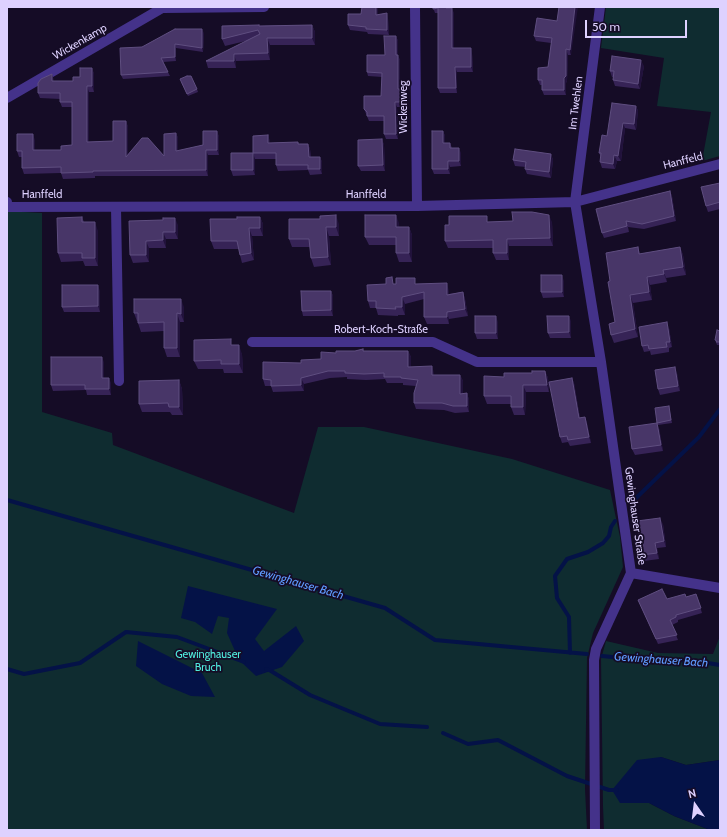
<!DOCTYPE html>
<meta charset="utf-8">
<style>
body{margin:0}
#map{position:relative;width:727px;height:837px;overflow:hidden;background:#150c26;font-family:Cabin,sans-serif}
canvas{display:block}
.frame{position:absolute;inset:0;border:8px solid #ded1ff;pointer-events:none}
.north{position:absolute;left:675px;top:785px;width:40px;height:40px;-webkit-text-stroke:3px #150c26;paint-order:stroke;rotate:346deg;font-size:11px;font-weight:700;line-height:16px;text-align:center;color:#ded1ff}
.north::after{content:'';display:block;margin:auto;width:14px;height:18px;background:#ded1ff;clip-path:polygon(50% 0,100% 100%,50% 72%,0 100%)}
.scale{position:absolute;left:585px;top:20px;width:102px;height:18px;box-sizing:border-box;border:2px solid #ded1ff;border-top:0;padding-left:5px;font-size:12px;line-height:14px;white-space:nowrap;color:#ded1ff;-webkit-text-stroke:3px #150c26;paint-order:stroke}
</style>
<div id="map">
<canvas width="727" height="837"></canvas>
<div class="frame"></div>
<div class="north">N</div>
<div class="scale">50 m</div>
</div>
<script>
const c = document.querySelector('canvas').getContext('2d');
c.lineJoin = 'round';
function fill(path, color) { c.fillStyle = color; c.fill(path, 'evenodd'); }
const toPath = rows => new Path2D(rows.map(r => 'M' + r).join(''));
function stroke(path, color, width, dash) { c.strokeStyle = color; c.lineWidth = width; c.lineCap = dash ? 'butt' : 'round'; c.setLineDash(dash || []); c.stroke(path); }
function drawText(font, color, halo, rows, align = 'center') {
  c.font = font + ' Cabin,sans-serif'; c.lineWidth = 3.5; c.setLineDash([]); c.textBaseline = 'middle'; c.strokeStyle = halo; c.fillStyle = color; for (const [text, x, y, turn = 0] of rows) {
    c.save(); c.translate(x, y); c.rotate((+turn || 0) * Math.PI / 180); c.textAlign = isNaN(turn) ? turn : align; if (halo) c.strokeText(text, 0, 0); c.fillText(text, 0, 0); c.restore();
  }
}
fill(toPath([
 [606,7,720,7,720,156,702,161,711,112,657,106,664,58,601,48],
 [7,211,42,213,42,412,112,433,113,445,294,513,318,427,364,427,512,459,610,490,620,537,623,567,593,633,587,658,585,789,587,830,7,830],
 [720,636,720,760,686,765,661,757,620,803,649,803,674,816,710,830,604,830,603,806,601,659,606,641,658,653,713,654]
]), '#0f2c30');
fill(toPath([
 [188,586,277,609,255,639,264,651,296,626,304,641,282,667,256,676,239,660,227,633,229,618,218,616,212,634,195,622,181,618],
 [138,641,202,673,215,697,191,696,162,684,136,666],
 [661,757,686,765,720,760,720,830,710,830,674,816,649,803,620,803,612,790,637,760]
]), '#041247');
stroke(toPath([
 [7,500,385,608,435,640,587,654],
 [632,502,699,437,720,409],
 [570,653,569,617,557,598,555,576,567,559,588,552,603,543,609,536,611,527,615,521],
 [602,656,653,661,689,660,720,665],
 [7,669,24,674,80,663,126,632,177,637,244,662],
 [266,669,271,671,310,695,380,724,427,727],
 [443,733,468,744,498,740,567,776,609,790,617,790]
]), '#041247', 4);
stroke(toPath([
 [415,7,417,206],
 [163,8,264,7],
 [7,98,164,7],
 [7,202,7,207,417,206,575,202,720,164],
 [116,207,119,381],
 [252,342,433,342,477,362,601,362],
 [631,573,720,588],
 [595,830,594,660,596,649,631,573,601,362,575,202,600,7]
]), '#44328a', 10);
fill(toPath([
 [433,7,448,7,448,8,454,13,454,48,472,53,473,72,457,72,457,93,440,93,438,88,438,13,435,13],
 [559,7,571,55,568,55,567,81,566,83,566,95,544,95,542,90,542,85,540,85,538,80,548,67,551,43,536,41,534,36,557,21],
 [361,14,378,15,388,18,389,35,368,34,367,32,350,30,348,25],
 [312,25,315,32,315,45,270,45,270,60,236,61,236,68,208,68,206,61,250,40,225,46,222,39,259,26],
 [204,33,203,52,176,48,176,61,163,62,170,76,123,79,121,75,142,47],
 [396,36,398,41,398,56,400,60,400,89,403,94,403,107,397,107,398,139,386,139,384,134,384,121,369,121,364,109,381,96,382,77,368,76,367,72,385,55],
 [644,66,640,89,615,86,613,80,613,77,612,77,610,71],
 [92,68,94,74,94,92,89,92,89,142,113,141,126,121,128,127,128,154,164,156,176,133,178,138,178,151,203,145,217,131,219,137,219,155,208,155,208,176,95,176,95,178,63,179,61,173,24,174,22,168,22,157,19,157,17,151,35,140,35,150,61,150,72,145,72,107,62,107,60,102,60,99,40,98,38,93,54,80,54,81,73,81,80,77],
 [181,82,197,89,198,92,188,96],
 [636,106,638,111,636,130,625,128,621,161,617,161,615,169,602,168,600,162,601,157,599,153,607,136],
 [443,131,445,136,445,143,450,143,452,148,461,153,461,166,450,167,450,174,434,174,432,169],
 [268,135,270,143,298,142,299,144,308,144,310,149,311,157,320,157,322,162,322,174,310,175,308,170,278,171,276,165,276,159,255,159,255,175,233,176,231,170,253,153],
 [382,139,384,145,385,171,361,171,358,166],
 [551,154,553,160,551,178,527,174,525,169,526,167,515,166,513,160],
 [720,183,720,209,708,212,706,206],
 [670,191,672,196,676,221,644,229,628,227,629,232,604,238,602,233],
 [82,217,84,222,98,231,98,266,85,266,83,261,61,262,58,253],
 [260,217,263,224,263,236,252,236,254,260,242,263,240,255,239,249,214,249,211,241,237,219],
 [289,219,339,224,339,236,329,236,331,265,314,267,311,258,310,247,292,247,289,239],
 [163,220,178,225,178,239,166,239,166,248,149,248,149,262,133,263,130,255],
 [489,222,552,222,553,246,509,246,509,260,496,260,493,253,493,248,448,248,445,241,449,225],
 [399,223,399,227,409,227,412,235,412,262,399,262,396,253,396,245,369,245,365,237],
 [638,247,640,254,680,247,683,255,686,275,666,278,667,282,650,285,652,300,633,303,638,337,614,343,611,335,615,322,610,281],
 [564,281,564,297,543,298,541,292],
 [394,284,417,284,449,291,449,294,463,292,465,299,468,316,449,319,449,324,427,324,424,317,424,299,405,304,405,315,398,315,398,316,378,315,376,308,370,308,368,301],
 [100,291,100,312,64,312,62,307],
 [331,291,333,296,333,316,303,316,302,311],
 [184,307,184,322,180,322,180,357,167,357,164,348,164,331,141,332,138,323,138,321,137,321,134,313],
 [571,321,571,338,550,338,548,333],
 [498,322,498,339,477,339,475,333],
 [669,328,672,347,669,348,669,352,651,355,650,351,644,352,642,346],
 [720,331,720,345,717,345,715,340],
 [234,345,242,354,243,373,224,373,223,369,198,369,194,361],
 [363,349,364,351,408,351,411,357,411,367,434,373,434,375,460,375,463,381,463,393,467,393,469,400,469,412,455,413,444,410,416,409,414,403,416,386,403,385,403,383,387,383,385,379,366,380,347,379,347,377,330,378,304,384,304,391,273,392,271,386,265,386,263,379,301,363,321,359,336,353,355,351],
 [104,362,104,378,111,383,111,395,87,395,86,390,53,391,51,385],
 [545,371,548,378,549,392,526,392,525,415,514,415,511,407,511,404,487,404,484,396,532,373],
 [677,373,680,391,660,395,658,389],
 [572,378,574,383,580,418,585,417,587,423,591,443,570,446,568,442,562,443,560,437],
 [179,380,182,389,183,415,172,415,170,412,142,412,139,404],
 [669,406,672,423,658,425,657,423],
 [659,428,663,451,635,455,632,449],
 [663,524,666,547,657,548,659,559,644,561,642,555],
 [696,594,702,613,678,620,678,622,672,625,678,640,658,644,638,600,667,599,686,597]
]), '#362356');
fill(toPath([
 [376,7,378,7,378,20,376,15],
 [575,7,578,7,571,55,570,50],
 [452,8,454,13,454,53,452,48],
 [387,13,388,18,389,35,387,30],
 [312,25,315,32,315,45,312,38],
 [202,29,204,33,203,52,202,48],
 [396,36,398,41,398,56,400,60,400,94,398,89],
 [267,38,270,45,270,60,268,53],
 [175,44,176,48,176,61,175,57],
 [471,48,472,53,473,72,471,67],
 [566,49,568,55,567,81,566,83,566,95,564,90,564,78],
 [234,54,236,61,236,68,234,61],
 [641,60,644,66,640,89,638,84],
 [455,67,457,72,457,93,456,88],
 [92,68,94,74,94,92,92,86],
 [52,74,54,80,54,87,52,81],
 [87,86,89,92,89,147,87,142],
 [401,89,403,94,403,107,402,102],
 [395,102,397,107,398,139,396,134],
 [636,106,638,111,636,130,634,124],
 [126,121,128,127,128,162,126,157],
 [623,123,625,128,621,161,618,156],
 [217,131,219,137,219,155,217,150],
 [443,131,445,136,445,148,443,143],
 [176,133,178,138,178,157,176,151],
 [33,134,35,140,35,156,33,150],
 [268,135,270,141,270,148,268,143],
 [382,139,384,145,385,171,383,165],
 [308,144,310,149,311,162,309,157],
 [459,148,461,153,461,166,459,161],
 [206,150,208,155,208,176,206,170],
 [253,153,255,159,255,175,253,170],
 [551,154,553,160,551,178,549,172],
 [614,155,617,161,615,169,613,164],
 [320,157,322,162,322,174,320,169],
 [448,161,450,167,450,174,448,169],
 [670,191,672,196,676,221,674,216],
 [336,215,339,224,339,236,336,227],
 [396,215,399,223,400,235,396,227],
 [549,215,552,222,553,246,550,238],
 [260,217,263,224,263,236,260,228],
 [175,218,178,225,178,239,175,232],
 [95,222,98,231,98,266,95,258],
 [326,227,329,236,331,265,328,257],
 [409,227,412,235,412,262,409,253],
 [249,228,252,236,254,260,251,253],
 [163,232,166,239,166,248,163,240],
 [507,239,509,246,509,260,507,253],
 [146,241,149,248,149,262,146,255],
 [680,247,683,255,686,275,683,267],
 [663,270,666,278,667,282,664,274],
 [562,275,564,281,564,297,562,292],
 [647,277,650,285,652,300,649,292],
 [447,283,449,291,449,302,447,295],
 [98,285,100,291,100,312,98,306],
 [331,291,333,296,333,316,331,310],
 [463,292,465,299,468,316,465,309],
 [630,295,633,303,638,337,635,329],
 [402,297,405,304,405,315,402,307],
 [181,299,184,307,184,322,181,314],
 [447,312,449,319,449,324,447,317],
 [177,313,180,322,180,357,177,348],
 [496,316,498,322,498,339,496,333],
 [569,316,571,321,571,338,569,332],
 [667,322,669,328,672,347,670,342],
 [239,345,242,354,243,373,239,364],
 [408,351,411,357,411,373,408,367],
 [102,357,104,362,104,383,102,378],
 [432,366,434,373,434,381,432,375],
 [675,367,677,373,680,391,678,386],
 [545,371,548,378,549,392,547,385],
 [460,375,463,381,463,400,460,394],
 [109,378,111,383,111,395,109,389],
 [301,378,304,384,304,391,301,385],
 [572,378,574,383,581,424,579,418],
 [179,380,182,389,183,415,179,407],
 [523,385,526,392,525,415,523,407],
 [467,393,469,400,469,412,467,406],
 [585,417,587,423,591,443,589,437],
 [657,423,659,428,663,451,661,445],
 [660,518,663,524,666,547,664,541],
 [655,543,657,548,659,559,657,553]
]), '#21123b');
const building = toPath([
 [362,7,376,7,376,15,387,13,387,30,366,29,366,27,348,25,348,14,361,14,362,7],
 [433,7,446,7,446,8,452,8,452,48,471,48,471,67,455,67,456,88,438,88,438,8,433,9,433,7],
 [559,7,575,7,570,50,566,49,566,76,564,78,564,90,542,90,542,80,538,80,538,68,548,67,552,38,534,36,537,18,557,21,559,7],
 [259,25,259,26,312,25,312,38,267,38,268,53,234,54,234,61,206,61,260,34,258,30,222,39,222,26,259,25],
 [175,29,202,29,202,48,175,44,175,57,161,58,168,72,121,75,120,48,142,47,175,29],
 [384,36,396,36,396,55,398,55,398,89,401,89,402,102,395,102,396,134,384,134,384,116,367,116,367,112,364,109,364,96,381,96,382,73,367,72,367,55,385,55,384,36],
 [612,56,641,60,638,84,613,80,614,71,610,71,612,56],
 [80,68,92,68,92,86,87,86,87,142,113,141,113,121,126,121,126,157,142,138,148,138,164,156,164,134,176,133,176,151,203,145,203,131,217,131,217,150,206,150,206,170,93,171,93,172,61,173,61,167,22,168,22,151,17,151,17,134,33,134,33,150,61,150,61,146,72,145,72,102,60,102,60,93,38,93,38,83,41,79,52,74,52,81,73,81,73,77,80,77,80,68],
 [187,76,191,76,197,89,187,94,180,79,187,76],
 [612,103,636,106,634,124,623,123,618,156,614,155,613,164,600,162,601,153,599,153,602,135,607,136,612,103],
 [432,131,443,131,443,143,450,143,450,148,459,148,459,161,448,161,448,169,432,169,432,131],
 [268,135,268,143,298,142,298,144,308,144,309,157,320,157,320,169,308,169,308,165,276,165,276,153,253,153,253,170,231,170,231,153,253,153,253,136,268,135],
 [382,139,383,165,358,166,358,140,382,139],
 [515,149,551,154,549,172,525,169,526,162,513,160,515,149],
 [720,183,720,202,706,206,701,187,720,183],
 [670,191,674,216,642,224,626,221,627,226,602,233,596,209,670,191],
 [512,212,532,212,549,215,550,238,507,239,507,253,493,253,493,240,445,241,445,225,449,225,449,216,487,216,487,222,513,221,512,212],
 [336,215,336,227,326,227,328,257,311,258,309,239,289,239,289,219,320,219,320,216,336,215],
 [365,215,396,215,396,227,409,227,409,253,396,253,396,237,365,237,365,215],
 [82,217,82,222,95,222,95,258,82,258,82,253,58,253,57,218,82,217],
 [237,217,260,217,260,228,249,228,251,253,240,255,237,241,211,241,210,219,237,219,237,217],
 [163,218,175,218,175,232,163,232,163,240,146,241,146,255,130,255,129,221,163,220,163,218],
 [638,247,639,254,680,247,683,267,663,270,664,274,647,277,649,292,630,295,635,329,611,335,609,324,615,322,608,282,610,281,606,253,638,247],
 [541,275,562,275,562,292,541,292,541,275],
 [392,277,393,284,396,284,396,278,415,278,415,284,447,283,447,295,463,292,465,309,447,312,447,317,424,317,424,292,402,297,402,307,395,307,396,309,376,308,376,301,368,301,367,285,386,284,386,278,392,277],
 [62,285,98,285,98,306,62,307,62,285],
 [301,291,331,291,331,310,302,311,301,291],
 [134,299,181,299,181,314,177,313,177,348,164,348,164,322,138,323,138,313,134,313,134,299],
 [475,316,496,316,496,333,475,333,475,316],
 [547,316,569,316,569,332,548,333,547,316],
 [667,322,670,342,666,342,667,347,649,349,648,345,642,346,639,327,667,322],
 [717,330,720,331,720,342,716,342,717,341,715,340,717,330],
 [231,339,231,345,239,345,239,364,221,364,221,360,194,361,194,340,231,339],
 [363,349,363,351,408,351,408,367,432,366,432,375,460,375,460,394,467,393,467,406,453,406,442,403,414,403,414,393,418,380,401,378,401,377,384,377,384,373,364,374,345,373,345,371,328,371,301,378,301,385,271,386,271,380,263,379,263,362,301,363,301,360,321,359,321,352,336,353,336,351,355,351,363,349],
 [51,357,102,357,102,378,109,378,109,389,85,389,85,385,51,385,51,357],
 [675,367,678,386,658,389,655,370,675,367],
 [532,371,545,371,547,385,523,385,523,407,511,407,511,396,484,396,484,376,504,377,504,373,532,373,532,371],
 [572,378,579,418,585,417,589,437,568,440,567,436,560,437,549,382,572,378],
 [179,380,179,407,169,407,168,403,139,404,139,381,179,380],
 [669,406,671,420,657,423,655,408,669,406],
 [657,423,661,445,632,449,629,427,657,423],
 [660,518,664,541,655,543,657,553,642,555,637,521,660,518],
 [662,589,667,599,685,594,686,597,696,594,701,608,676,615,676,617,670,620,677,635,656,639,638,600,662,589]
]);
fill(building, '#483668');
stroke(building, '#5f4e80', 1);
drawText('11px', '#ded1ff', '#150c26', [
 ["Wickenkamp",80,42,-30],
 ["Im Twehlen",576,103,-83],
 ["Wickenweg",404,107,-90],
 ["Hanffeld",683,161,-14],
 ["Hanffeld",42,195],
 ["Hanffeld",366,195],
 ["Robert-Koch-Straße",381,330],
 ["Gewinghauser Straße",635,516,82]
]);
drawText('11px', '#50ecde', '#150c26', [
 ["Gewinghauser",208,655],
 ["Bruch",208,668]
]);
drawText('italic 12px', '#5f9bff', '#150c26', [
 ["Gewinghauser Bach",298,583,16],
 ["Gewinghauser Bach",661,660,4]
]);
</script>
